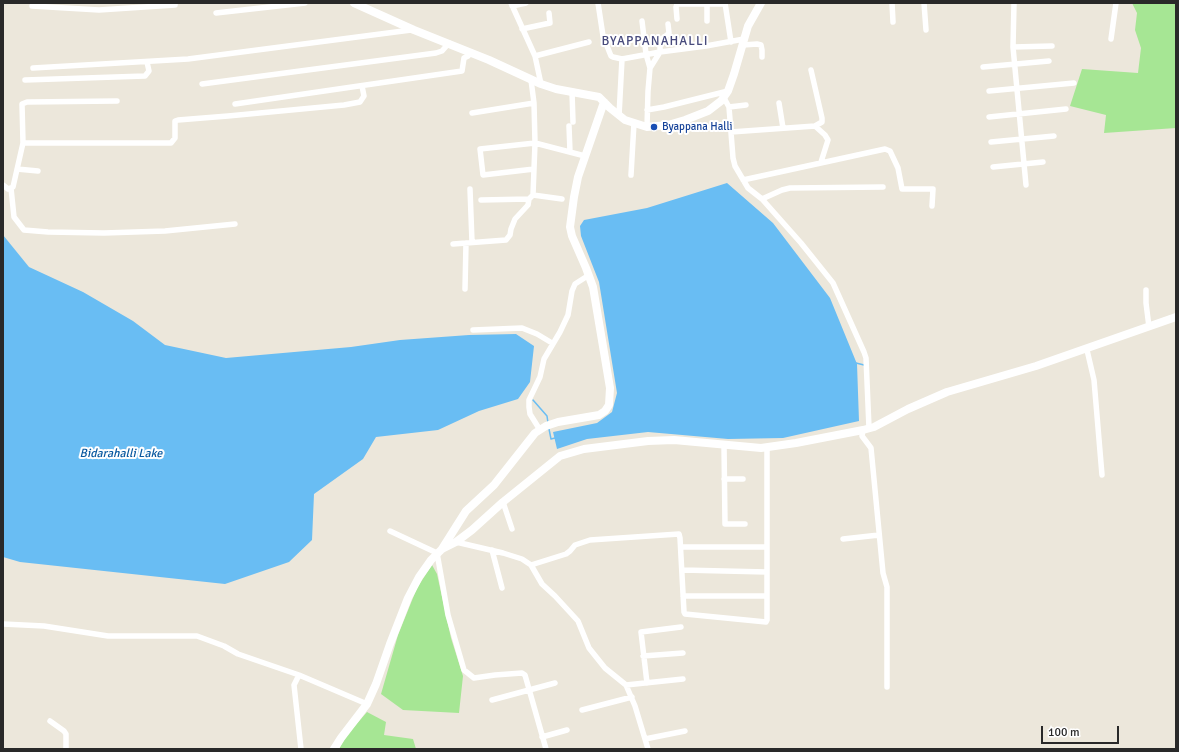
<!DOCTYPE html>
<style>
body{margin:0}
#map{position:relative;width:1179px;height:752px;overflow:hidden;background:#ece7db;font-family:Signika,sans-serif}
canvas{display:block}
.frame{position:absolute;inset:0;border:4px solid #292929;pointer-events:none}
.scale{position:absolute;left:1041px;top:726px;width:78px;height:18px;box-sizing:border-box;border:2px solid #292929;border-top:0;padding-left:5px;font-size:12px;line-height:14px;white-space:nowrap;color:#292929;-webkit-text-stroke:3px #fff;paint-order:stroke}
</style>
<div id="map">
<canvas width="1179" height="752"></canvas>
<div class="frame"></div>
<div class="scale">100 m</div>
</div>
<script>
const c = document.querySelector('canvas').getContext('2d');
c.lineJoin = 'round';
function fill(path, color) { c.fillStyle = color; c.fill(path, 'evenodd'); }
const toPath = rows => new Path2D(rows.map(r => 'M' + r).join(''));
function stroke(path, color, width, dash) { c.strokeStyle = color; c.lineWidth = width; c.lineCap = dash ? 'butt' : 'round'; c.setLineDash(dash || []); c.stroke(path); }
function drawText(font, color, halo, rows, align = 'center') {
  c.font = font + ' Signika,sans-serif'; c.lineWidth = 4; c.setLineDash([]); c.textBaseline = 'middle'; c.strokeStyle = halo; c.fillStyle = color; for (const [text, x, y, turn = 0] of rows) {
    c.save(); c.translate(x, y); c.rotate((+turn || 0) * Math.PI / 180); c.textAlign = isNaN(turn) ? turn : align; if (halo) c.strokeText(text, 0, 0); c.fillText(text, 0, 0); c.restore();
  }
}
fill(toPath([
 [1132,3,1176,3,1176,128,1104,133,1106,115,1070,106,1082,69,1138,73,1141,48,1135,30,1137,13],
 [432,565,437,574,451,638,463,676,459,713,403,710,381,694,398,635,417,588],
 [367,712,386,722,384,735,413,739,416,749,339,749,347,735]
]), '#a6e694');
fill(toPath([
 [727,183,773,223,830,298,857,364,859,421,783,438,728,439,648,432,587,439,557,449,553,432,597,423,612,412,617,393,599,282,581,236,580,226,584,220,647,208],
 [3,235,29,267,83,292,133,321,165,345,226,358,351,347,400,340,469,335,516,334,534,346,530,382,518,399,479,411,438,430,376,437,363,459,314,494,312,540,289,562,225,584,20,562,3,557]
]), '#69bdf3');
stroke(toPath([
 [856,363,864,365],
 [533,400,547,416,548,423],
 [549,429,551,439,555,438]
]), '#69bdf3', 1.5);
stroke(toPath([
 [511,3,535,56,541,84],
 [598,3,603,36,611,56,613,57,622,59,660,52,706,46,744,39],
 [725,3,731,42],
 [892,3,893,22],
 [924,3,926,30],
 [1014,3,1013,47,1026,185],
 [707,4,707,21],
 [32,6,99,10,175,5,175,3],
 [512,6,526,3],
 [216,13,305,3],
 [677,19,676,7,677,4,725,4],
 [642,21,646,54,650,68,648,91,647,127],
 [522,29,550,23,549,13],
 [1111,39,1116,3],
 [743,45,757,44,761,45,762,50,762,57],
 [1013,47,1052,46],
 [535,56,589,42],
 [983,67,1049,61],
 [33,68,188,59,411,30],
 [650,68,660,52,660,40,667,35,669,33,668,24],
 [811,70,822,118,822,122,815,126],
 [25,80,145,76,149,71,147,62],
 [202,84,436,53,442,51,449,43],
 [989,91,1074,83],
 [572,92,573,122],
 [724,98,729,107,733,158,735,166,748,188,762,199,801,243,833,283,864,352,866,358,869,428],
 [779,103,783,128],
 [235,104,462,71,464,58,468,56,471,52],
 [729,107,746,105],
 [647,110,664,107,728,91],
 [472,113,534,103],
 [619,116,622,59],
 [989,117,1066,109],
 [569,126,570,152],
 [731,132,815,126,825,135,828,140,821,162],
 [991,142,1054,136],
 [23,143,171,143,175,138,175,121,178,120,228,116,344,105,360,102,364,96,362,86],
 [993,167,1043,162],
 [17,169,38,171],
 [534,169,483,175,480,149,535,143,585,156],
 [631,175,634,123],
 [743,180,885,149,890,151,898,168,902,189,933,189,932,206],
 [3,185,8,189,13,187,23,143,22,104,27,102,117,101],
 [11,188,14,217,24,230,48,232,104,233,165,231,235,224],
 [470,189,472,242],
 [533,195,562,199],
 [762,199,782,190,790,188,883,187],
 [481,200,529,199,533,195,535,143,534,103,531,80],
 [453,244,506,240,510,235,511,229,515,219,528,205,529,199],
 [465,289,466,243],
 [1146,290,1146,303,1149,327],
 [473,330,522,328,537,334,552,343],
 [1087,350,1094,380,1102,475],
 [540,430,530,414,529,407,529,400,540,377,544,359,560,332,568,315,572,291,575,284,589,275],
 [863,430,862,436,871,448,883,573,887,587,887,687],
 [724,445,725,524,745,524],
 [724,479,743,479],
 [503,502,512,529],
 [390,531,437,553,448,615,464,670,474,678,495,675,522,673,525,675,546,749],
 [843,539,879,535],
 [456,542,503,553,522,559,531,565,542,584,555,596,578,621,589,648,605,668,626,685,635,706,648,749],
 [681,547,767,547],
 [492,550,502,588],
 [531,565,566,554,570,551,575,545,590,540,679,534,680,538,684,612,685,614,766,622,767,620,767,448],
 [682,570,767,572],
 [683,596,767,596],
 [3,624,44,626,108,636,197,636,224,646,238,654,299,675,367,704],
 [643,656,683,653],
 [299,675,294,685,301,749],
 [647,683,641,632,681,627],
 [626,685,683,679],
 [492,700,555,683],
 [582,710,632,697],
 [50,721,64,731,66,734,66,749],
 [542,737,567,730],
 [645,739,685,731]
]), '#fff', 5.5);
stroke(toPath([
 [354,3,414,30,489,60,541,84,556,89,599,97,610,108,625,120,647,127,668,125,685,120,708,111,721,101,728,91,734,74,748,26,761,3],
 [442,549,466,511,494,485,535,433,546,426,558,422,599,415,605,411,609,405,610,388,593,287,586,268,572,236,570,227,574,197,578,177,604,102],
 [334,749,341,738,367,704,376,684,390,644,408,598,419,577,431,560,442,549,456,542,472,530,503,502,560,456,584,449,648,441,674,440,761,448,796,443,863,430,874,427,908,409,947,392,1036,366,1176,317]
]), '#fff', 8);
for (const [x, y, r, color] of [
 [654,127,4,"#1a4fb4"]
]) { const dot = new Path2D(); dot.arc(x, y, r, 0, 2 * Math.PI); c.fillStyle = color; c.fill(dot); stroke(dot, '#fff', 1.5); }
drawText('11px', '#164399', '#fff', [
 ["Byappana Halli",662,127]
], 'left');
drawText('italic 12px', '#08589f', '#fff', [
 ["Bidarahalli Lake",121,454]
]);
c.letterSpacing = '1px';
drawText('13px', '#484b7c', '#fff', [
 ["BYAPPANAHALLI",655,42]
]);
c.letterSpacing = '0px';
</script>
